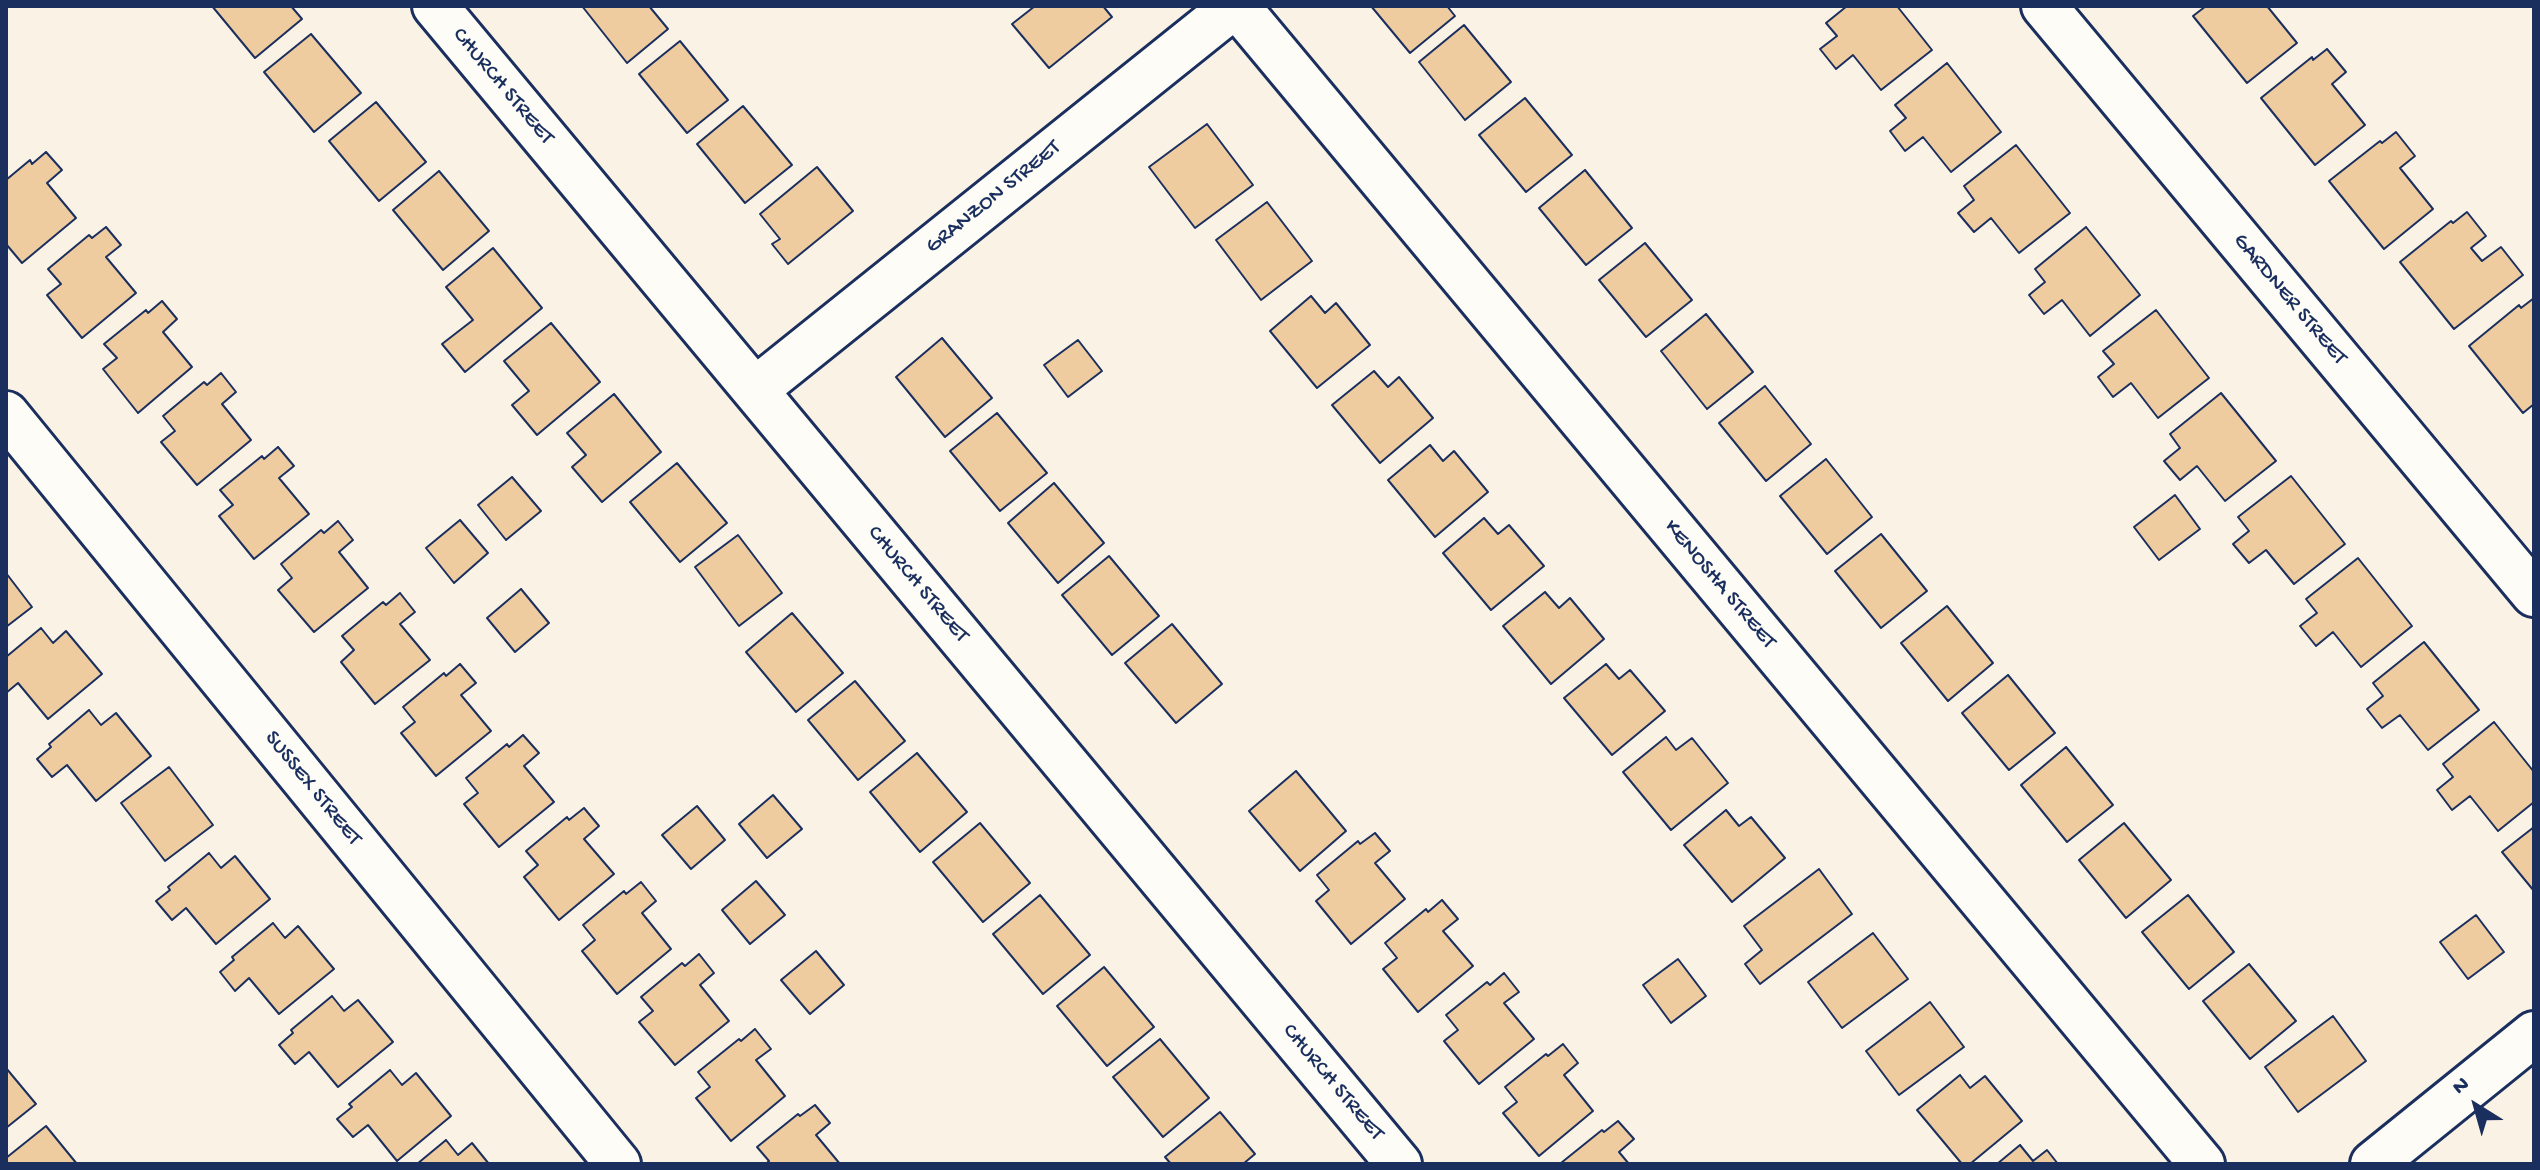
<!DOCTYPE html>
<style>
body{margin:0}
#map{position:relative;width:2540px;height:1170px;overflow:hidden;background:#faf2e5;font-family:"Gochi Hand",sans-serif}
canvas{display:block}
.frame{position:absolute;inset:0;border:8px solid #1b2f5e;pointer-events:none}
.north{position:absolute;left:2436px;top:1066px;width:80px;height:80px;-webkit-text-stroke:6px #fdfcf7;paint-order:stroke;rotate:323deg;font-size:22px;font-weight:700;line-height:32px;text-align:center;color:#1b2f5e}
.north::after{content:'';display:block;margin:auto;width:28px;height:36px;background:#1b2f5e;clip-path:polygon(50% 0,100% 100%,50% 72%,0 100%)}
</style>
<div id="map">
<canvas width="2540" height="1170"></canvas>
<div class="frame"></div>
<div class="north">N</div>
</div>
<script>
const c = document.querySelector('canvas').getContext('2d');
c.lineJoin = 'round';
function fill(path, color) { c.fillStyle = color; c.fill(path, 'evenodd'); }
const toPath = rows => new Path2D(rows.map(r => 'M' + r).join(''));
function stroke(path, color, width, dash) { c.strokeStyle = color; c.lineWidth = width; c.lineCap = dash ? 'butt' : 'round'; c.setLineDash(dash || []); c.stroke(path); }
function drawText(font, color, halo, rows, align = 'center') {
  c.font = font + ' "Gochi Hand",sans-serif'; c.lineWidth = 6; c.setLineDash([]); c.textBaseline = 'middle'; c.strokeStyle = halo; c.fillStyle = color; for (const [text, x, y, turn = 0] of rows) {
    c.save(); c.translate(x, y); c.rotate((+turn || 0) * Math.PI / 180); c.textAlign = isNaN(turn) ? turn : align; if (halo) c.strokeText(text, 0, 0); c.fillText(text, 0, 0); c.restore();
  }
}
const building = toPath([
 [212,6,291,6,302,19,255,58,212,6],
 [582,6,649,6,668,29,627,63,582,6],
 [1035,6,1103,6,1112,17,1049,68,1012,24,1035,6],
 [1371,6,1447,6,1455,16,1410,53,1371,6],
 [1847,6,1897,6,1932,50,1881,90,1853,55,1836,69,1820,49,1837,36,1826,23,1847,6],
 [2206,6,2267,6,2297,43,2247,83,2193,16,2206,6],
 [1464,25,1511,82,1465,120,1419,62,1464,25],
 [311,34,361,93,314,132,264,72,311,34],
 [680,41,728,100,687,133,639,74,680,41],
 [2327,49,2346,72,2332,84,2365,125,2315,165,2261,98,2312,57,2313,60,2327,49],
 [1947,63,2001,132,1951,172,1923,137,1905,151,1890,131,1906,118,1895,105,1947,63],
 [1525,98,1572,155,1526,192,1479,135,1525,98],
 [376,102,426,162,379,201,329,141,376,102],
 [743,106,792,165,745,203,697,144,743,106],
 [1207,124,1253,185,1195,228,1149,167,1207,124],
 [2396,132,2415,156,2400,168,2433,209,2384,249,2329,181,2380,141,2382,143,2396,132],
 [2016,145,2070,213,2019,253,1991,218,1974,232,1958,213,1974,200,1964,186,2016,145],
 [46,152,62,170,47,183,76,218,22,263,6,244,6,180,30,160,32,164,46,152],
 [817,167,853,211,788,264,772,244,780,239,760,214,817,167],
 [1585,170,1632,228,1586,265,1539,208,1585,170],
 [439,171,489,231,443,270,393,210,439,171],
 [1267,202,1312,261,1261,300,1216,240,1267,202],
 [2467,212,2486,236,2471,248,2482,261,2501,247,2523,275,2454,329,2400,262,2451,221,2453,223,2467,212],
 [106,227,121,245,106,257,136,293,82,338,47,295,61,284,48,269,89,235,92,238,106,227],
 [2086,227,2140,295,2090,336,2062,300,2044,314,2029,295,2045,282,2035,269,2086,227],
 [1645,243,1692,300,1646,337,1599,280,1645,243],
 [493,248,542,308,465,372,442,344,473,320,446,287,493,248],
 [1311,296,1325,313,1336,303,1370,345,1317,388,1270,331,1311,296],
 [2534,298,2534,404,2523,413,2469,346,2519,305,2521,308,2534,298],
 [162,301,177,319,163,332,192,367,138,413,103,369,117,358,104,344,146,310,148,313,162,301],
 [2156,310,2209,378,2158,418,2131,383,2113,397,2098,377,2114,364,2103,351,2156,310],
 [1706,314,1753,372,1707,409,1661,351,1706,314],
 [551,323,600,382,537,435,512,405,529,391,504,361,551,323],
 [942,338,992,398,945,437,896,377,942,338],
 [1078,340,1102,371,1068,397,1044,365,1078,340],
 [1374,371,1388,387,1399,377,1433,418,1380,463,1332,405,1374,371],
 [221,373,236,392,222,404,251,440,197,485,161,442,175,431,163,416,204,382,207,385,221,373],
 [1765,386,1811,444,1766,481,1719,423,1765,386],
 [2221,393,2276,461,2225,501,2197,466,2180,480,2164,461,2180,448,2170,434,2221,393],
 [614,394,661,452,602,502,572,467,586,455,567,433,614,394],
 [997,413,1047,473,1000,511,950,451,997,413],
 [1430,445,1443,461,1454,451,1488,492,1435,537,1388,480,1430,445],
 [278,447,294,466,279,478,309,514,254,559,219,516,233,505,220,490,262,456,264,459,278,447],
 [1826,459,1872,517,1827,554,1780,496,1826,459],
 [677,463,727,523,680,562,630,502,677,463],
 [2291,476,2345,544,2294,584,2266,550,2249,563,2233,544,2249,531,2238,517,2291,476],
 [512,477,541,511,506,540,478,505,512,477],
 [1054,483,1104,543,1058,583,1008,523,1054,483],
 [2175,495,2200,529,2159,560,2134,527,2175,495],
 [1484,518,1498,534,1509,525,1544,566,1491,610,1443,553,1484,518],
 [460,520,488,553,454,583,426,548,460,520],
 [338,521,353,540,339,552,368,588,314,632,278,590,292,578,281,564,321,530,324,533,338,521],
 [1881,534,1927,591,1881,628,1835,571,1881,534],
 [738,535,782,593,739,626,695,567,738,535],
 [1109,556,1159,616,1112,655,1062,595,1109,556],
 [2358,558,2412,626,2361,667,2333,632,2316,646,2300,626,2317,613,2306,599,2358,558],
 [6,573,32,607,6,627,6,573],
 [521,589,549,623,515,652,487,618,521,589],
 [1545,592,1559,608,1570,598,1604,639,1551,684,1503,626,1545,592],
 [400,593,415,612,400,624,430,660,375,704,341,662,354,650,342,636,383,602,386,605,400,593],
 [1947,606,1993,663,1948,701,1901,643,1947,606],
 [792,613,843,673,796,712,746,652,792,613],
 [1172,624,1222,684,1176,723,1125,663,1172,624],
 [41,628,53,643,66,631,102,674,48,719,18,683,6,693,6,657,41,628],
 [2424,642,2479,710,2428,750,2400,715,2382,728,2367,709,2383,696,2373,683,2424,642],
 [460,664,476,683,461,695,491,731,436,776,401,733,415,722,403,707,444,673,446,676,460,664],
 [1606,664,1619,679,1630,670,1665,711,1612,755,1564,698,1606,664],
 [2008,675,2055,733,2009,770,1962,713,2008,675],
 [855,681,905,741,858,780,808,720,855,681],
 [89,710,101,725,116,713,151,756,96,801,67,765,52,777,37,759,51,747,49,744,89,710],
 [2494,722,2534,772,2534,802,2498,831,2470,796,2452,810,2437,790,2453,777,2443,764,2494,722],
 [523,735,539,753,524,766,554,802,499,847,464,804,478,793,466,778,507,744,509,747,523,735],
 [1666,737,1676,750,1692,738,1728,783,1671,830,1623,772,1666,737],
 [2066,747,2113,805,2067,842,2021,785,2066,747],
 [917,753,967,812,920,852,870,792,917,753],
 [169,767,213,825,165,861,121,803,169,767],
 [1296,771,1346,831,1300,871,1249,811,1296,771],
 [773,795,802,829,767,858,739,824,773,795],
 [697,806,725,840,691,869,662,835,697,806],
 [584,808,599,826,584,839,614,874,559,920,524,877,538,865,526,851,567,817,569,820,584,808],
 [1726,810,1739,826,1751,817,1785,858,1732,902,1684,845,1726,810],
 [980,823,1030,883,983,922,933,862,980,823],
 [2124,823,2171,880,2126,918,2079,860,2124,823],
 [2534,827,2534,891,2502,852,2534,827],
 [1375,833,1390,851,1375,863,1405,899,1351,944,1316,901,1329,890,1317,875,1358,841,1360,844,1375,833],
 [209,853,221,868,235,856,270,899,216,944,186,908,172,920,156,901,170,890,168,887,209,853],
 [1819,869,1852,914,1760,984,1745,964,1762,950,1744,926,1819,869],
 [756,881,785,915,750,944,722,910,756,881],
 [641,882,656,901,642,913,671,949,617,994,582,951,595,940,583,925,624,891,626,894,641,882],
 [1040,895,1090,955,1043,994,993,934,1040,895],
 [2188,895,2234,952,2189,989,2142,932,2188,895],
 [1442,900,1458,919,1443,931,1473,966,1418,1012,1383,969,1397,958,1385,943,1426,909,1428,912,1442,900],
 [2476,915,2504,952,2468,979,2440,942,2476,915],
 [273,923,285,938,298,926,334,969,279,1014,249,978,235,991,220,972,234,960,232,957,273,923],
 [1873,933,1908,979,1842,1028,1808,982,1873,933],
 [816,951,844,985,810,1014,781,980,816,951],
 [699,954,714,973,700,985,729,1021,675,1065,639,1022,653,1011,641,997,682,963,685,966,699,954],
 [1678,959,1706,996,1671,1023,1643,985,1678,959],
 [2249,964,2296,1021,2250,1059,2203,1001,2249,964],
 [1104,967,1154,1027,1107,1066,1057,1006,1104,967],
 [1504,973,1519,992,1504,1003,1534,1039,1479,1084,1444,1041,1458,1030,1446,1015,1487,982,1490,985,1504,973],
 [332,996,344,1011,358,1000,393,1042,338,1087,309,1052,295,1064,279,1045,293,1033,291,1030,332,996],
 [1930,1002,1964,1047,1899,1095,1866,1051,1930,1002],
 [2333,1016,2366,1061,2298,1112,2265,1067,2333,1016],
 [755,1029,771,1049,756,1060,785,1096,731,1141,696,1098,710,1087,698,1072,739,1039,741,1041,755,1029],
 [1160,1039,1209,1098,1163,1137,1113,1077,1160,1039],
 [1563,1044,1578,1063,1564,1075,1593,1111,1539,1156,1503,1113,1517,1102,1505,1087,1546,1054,1548,1056,1563,1044],
 [6,1068,36,1104,6,1128,6,1068],
 [390,1070,402,1085,416,1073,451,1116,397,1161,368,1125,353,1137,337,1119,352,1107,349,1104,390,1070],
 [1960,1075,1970,1088,1985,1076,2022,1121,1970,1164,1962,1164,1917,1110,1960,1075],
 [815,1105,830,1123,816,1135,840,1164,766,1164,769,1161,757,1147,798,1114,800,1116,815,1105],
 [1220,1112,1255,1154,1243,1164,1171,1164,1165,1157,1220,1112],
 [1618,1121,1634,1139,1619,1152,1629,1164,1561,1163,1602,1130,1604,1132,1618,1121],
 [46,1126,77,1164,6,1164,6,1158,46,1126],
 [446,1140,458,1155,472,1143,489,1164,417,1164,446,1140],
 [2020,1145,2033,1161,2047,1150,2058,1164,1997,1164,2020,1145]
]);
fill(building, '#eecc9f');
stroke(building, '#1b2f5e', 2);
const minor = toPath([
 [435,6,1399,1164],
 [1237,6,2202,1164],
 [2044,6,2534,594],
 [755,390,1234,6],
 [6,414,618,1164],
 [2373,1164,2534,1034]
]);
stroke(minor, '#1b2f5e', 50);
stroke(minor, '#fdfcf7', 44);
drawText('22px', '#1b2f5e', '#fdfcf7', [
 ["CHURCH STREET",502,87,50],
 ["GRANZON STREET",994,198,-39],
 ["GARDNER STREET",2289,300,50],
 ["CHURCH STREET",917,585,50],
 ["KENOSHA STREET",1719,585,50],
 ["SUSSEX STREET",312,789,51],
 ["CHURCH STREET",1332,1083,50]
]);
</script>
